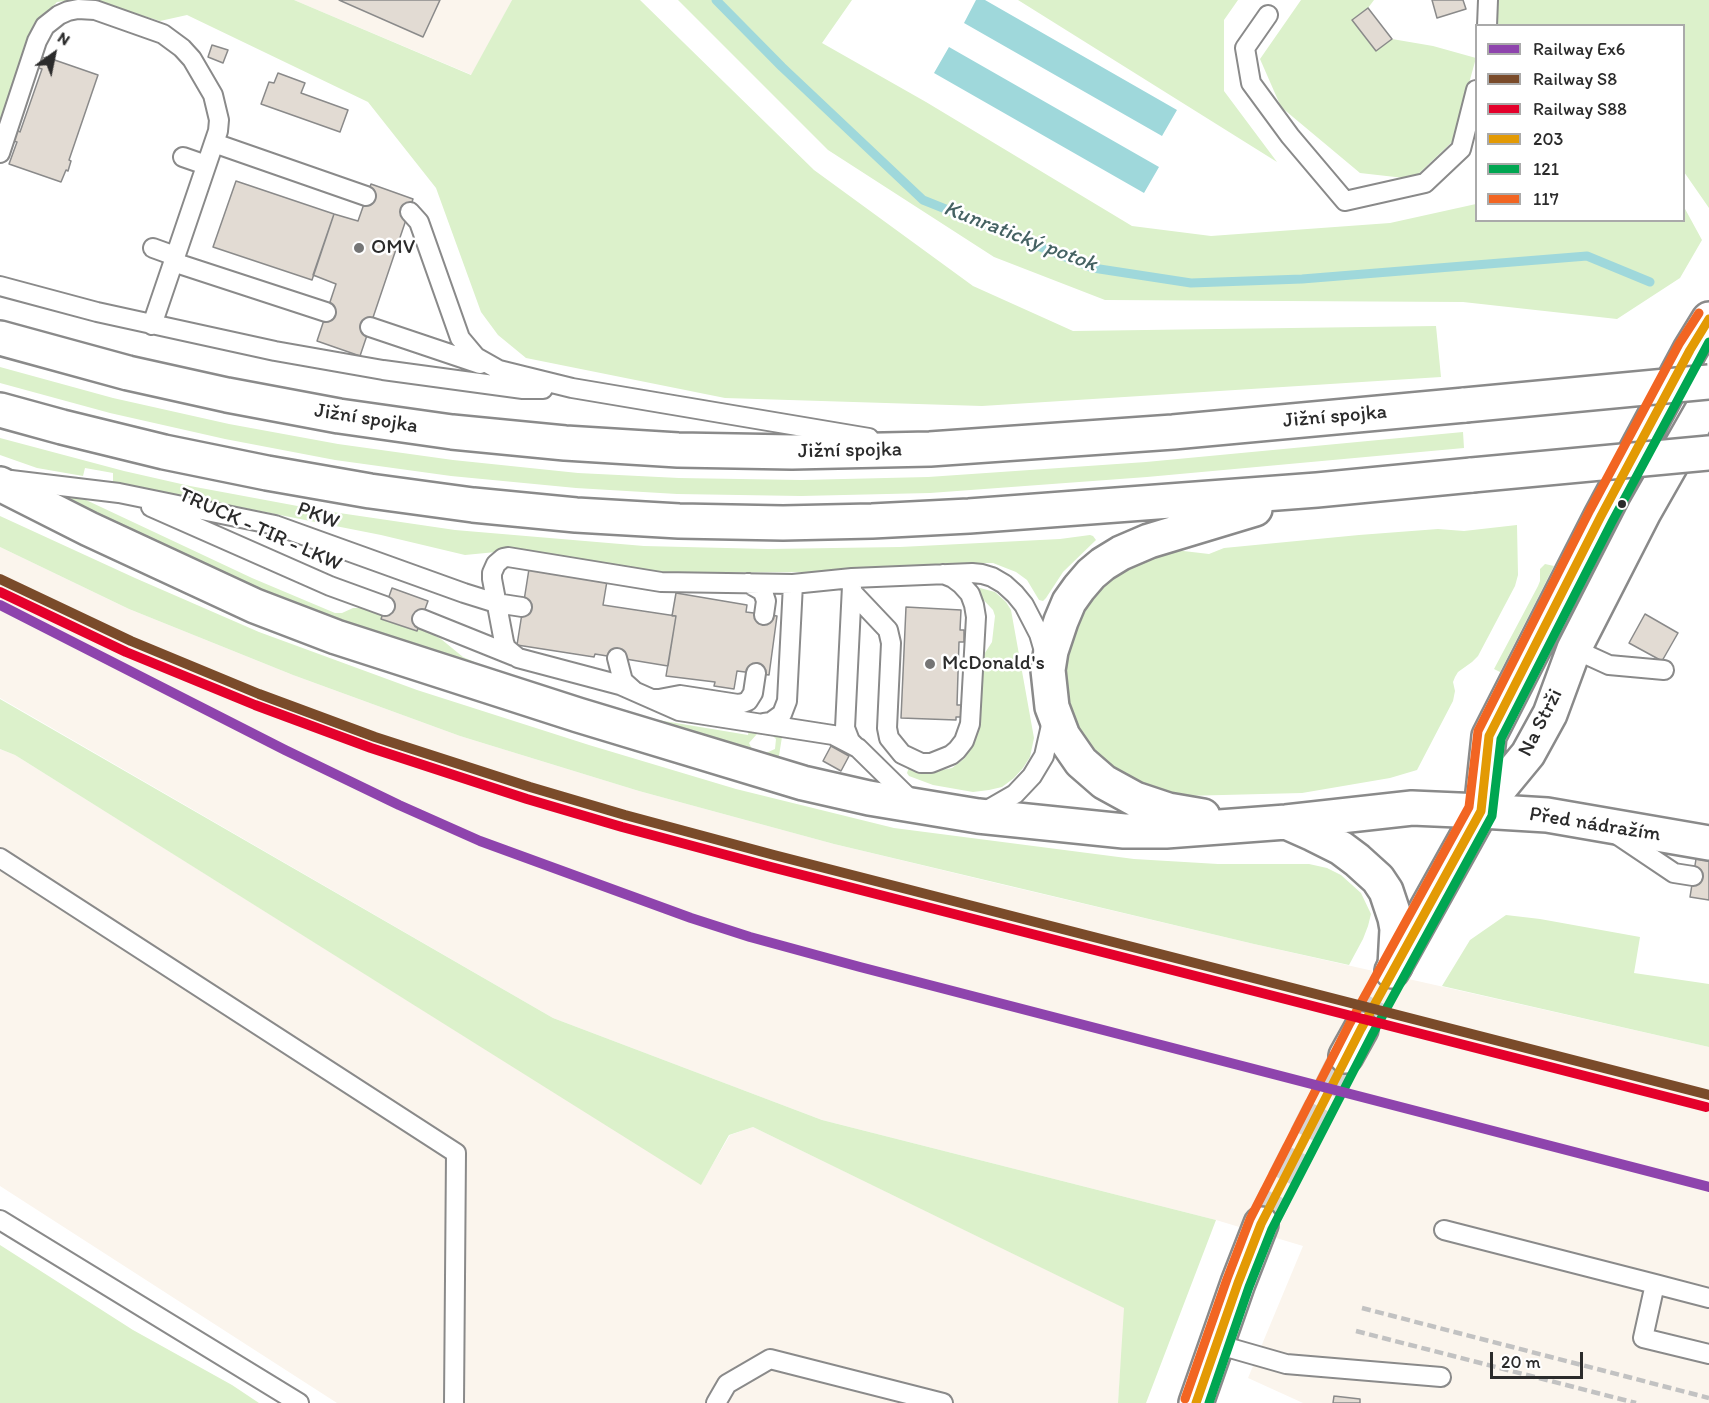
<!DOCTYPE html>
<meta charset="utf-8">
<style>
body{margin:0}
#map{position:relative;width:1709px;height:1403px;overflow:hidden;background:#fff;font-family:Itim,sans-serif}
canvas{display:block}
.legend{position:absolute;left:1475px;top:24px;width:210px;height:198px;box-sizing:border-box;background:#fff;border:2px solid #aaa;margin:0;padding:8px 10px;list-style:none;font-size:18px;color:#2b2b2b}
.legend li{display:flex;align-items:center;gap:12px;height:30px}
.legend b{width:30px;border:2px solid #aaa}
.north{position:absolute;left:24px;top:24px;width:60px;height:60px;-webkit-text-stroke:4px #fff;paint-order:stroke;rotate:33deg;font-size:16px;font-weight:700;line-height:24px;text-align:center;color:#2b2b2b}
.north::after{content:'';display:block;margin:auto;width:21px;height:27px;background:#2b2b2b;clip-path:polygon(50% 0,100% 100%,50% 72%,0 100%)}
.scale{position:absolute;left:1490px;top:1352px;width:93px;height:27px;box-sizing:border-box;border:3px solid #2b2b2b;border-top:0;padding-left:8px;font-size:18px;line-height:21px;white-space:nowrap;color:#2b2b2b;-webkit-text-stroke:4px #fff;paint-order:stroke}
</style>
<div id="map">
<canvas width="1709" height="1403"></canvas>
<ul class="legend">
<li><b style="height:8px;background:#8e44ad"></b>Railway Ex6</li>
<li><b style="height:8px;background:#7a4b2a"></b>Railway S8</li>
<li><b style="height:8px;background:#e4002b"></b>Railway S88</li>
<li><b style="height:8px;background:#e39a04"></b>203</li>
<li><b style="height:8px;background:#00a651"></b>121</li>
<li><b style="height:8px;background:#f26522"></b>117</li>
</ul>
<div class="north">N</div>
<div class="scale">20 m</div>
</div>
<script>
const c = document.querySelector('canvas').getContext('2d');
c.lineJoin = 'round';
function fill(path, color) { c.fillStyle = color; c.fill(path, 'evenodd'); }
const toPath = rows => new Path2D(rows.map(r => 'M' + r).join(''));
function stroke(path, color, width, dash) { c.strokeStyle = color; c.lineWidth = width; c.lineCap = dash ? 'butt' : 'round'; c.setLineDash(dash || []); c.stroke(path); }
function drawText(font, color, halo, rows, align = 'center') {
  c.font = font + ' Itim,sans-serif'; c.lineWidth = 5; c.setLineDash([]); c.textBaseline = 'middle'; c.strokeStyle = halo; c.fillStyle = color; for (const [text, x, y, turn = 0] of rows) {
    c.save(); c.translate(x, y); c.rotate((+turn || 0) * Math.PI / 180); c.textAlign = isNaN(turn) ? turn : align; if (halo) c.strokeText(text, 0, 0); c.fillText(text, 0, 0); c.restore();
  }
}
fill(toPath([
 [294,0,512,0,472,75],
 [0,547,129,609,293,675,460,736,639,791,834,844,1004,885,1254,944,1709,1047,1709,1403,1303,1403,1248,1378,1303,1246,1216,1220,822,1120,553,1018,0,698],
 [0,749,15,755,701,1184,730,1135,753,1127,1125,1308,1118,1403,337,1403,0,1186]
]), '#fbf5ed');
fill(toPath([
 [0,0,72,0,57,2,38,22,0,126],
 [92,0,294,0,471,75,512,0,640,0,814,170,973,286,1073,331,1436,326,1441,377,982,406,725,398,526,358,498,335,481,312,436,188,368,102,187,15,160,21],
 [678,0,852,0,822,43,926,102,1132,226,1211,236,1390,223,1476,204,1476,220,1684,220,1684,207,1702,240,1680,278,1617,319,1463,302,1105,300,994,257,828,150],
 [1018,0,1238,0,1224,20,1224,91,1277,162],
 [1301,0,1374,0,1368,8,1352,20,1376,51,1392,39,1433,46,1476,58,1453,141,1413,179,1360,173,1281,107,1260,59],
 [1497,0,1709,0,1709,208,1684,172,1684,26,1494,26],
 [0,367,113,398,229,424,338,444,453,460,578,473,679,478,801,480,928,477,1146,462,1463,432,1464,448,1147,477,930,493,801,496,677,494,576,488,451,476,335,460,225,439,110,413,0,383],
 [0,438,124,471,190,486,319,510,455,530,644,546,768,549,900,547,1060,539,1090,535,1093,536,1096,540,1063,572,1046,598,1043,601,1039,600,1027,580,1016,572,993,563,982,563,813,572,666,573,647,572,496,552,465,555,381,535,113,482,113,473,85,468,83,476,37,468,0,455],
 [71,497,86,500,252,578,335,613,342,613,353,608,361,608,420,628,441,639,463,657,479,664,478,668,658,720,748,735,749,729,781,735,782,737,778,762,391,642,276,598,221,573,67,501,68,498],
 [757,734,773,736,776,739,775,749,766,753,752,749,749,743],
 [0,516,135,578,259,632,417,690,589,745,736,789,894,828,1134,859,1218,864,1309,864,1327,868,1341,875,1361,893,1371,914,1368,926,1363,939,1349,965,1254,944,834,844,639,791,460,736,293,675,129,609,0,547],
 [1517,525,1518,575,1515,586,1478,656,1472,662,1458,672,1455,677,1453,682,1455,691,1453,701,1417,770,1390,778,1302,793,1183,796,1162,793,1122,777,1094,754,1071,720,1062,683,1067,642,1087,601,1108,578,1137,562,1175,550,1209,554,1224,548,1359,535,1438,529,1464,531],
 [1545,564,1554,566,1500,672,1494,669,1538,586,1540,581,1540,569],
 [980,588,995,592,1006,602,1011,610,1034,738,1030,757,1023,768,1014,778,1002,787,989,790,973,792,933,785,909,776,907,773,909,767,932,772,952,768,965,758,975,736,978,724,981,659,992,642,995,616,993,610,978,594,977,591],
 [0,699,553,1018,822,1120,1216,1220,1146,1403,1118,1403,1124,1308,753,1127,729,1135,701,1185,15,755,0,749],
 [1506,915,1540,919,1640,937,1634,973,1709,984,1709,1047,1442,986,1470,940],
 [0,1245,133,1330,232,1385,259,1403,0,1403]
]), '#dcf1cb');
fill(toPath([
 [976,0,985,0,1177,110,1162,136,964,23],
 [949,47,1159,167,1144,193,934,73]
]), '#9fd8db');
stroke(toPath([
 [716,0,782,67,923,200,1093,268,1191,283,1302,279,1587,256,1650,282]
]), '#9fd8db', 9);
const building = toPath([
 [339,0,440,0,423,37,339,0],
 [1432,0,1463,0,1466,9,1437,18,1432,0],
 [1368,8,1392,39,1376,51,1352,20,1368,8],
 [212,45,228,50,223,63,208,57,212,45],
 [42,57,45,58,46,57,98,75,69,160,71,161,68,171,66,170,61,182,9,164,17,142,13,141,17,130,20,132,42,69,38,68,42,57],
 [278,73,305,83,301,93,348,110,340,132,261,104,269,82,274,83,278,73],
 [236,181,334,214,312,280,213,247,236,181],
 [371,184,413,199,360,356,317,341,336,284,313,275,334,214,358,221,371,184],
 [529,569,607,581,603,605,676,616,668,666,595,654,594,657,517,645,529,569],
 [392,588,428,601,417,631,381,619,392,588],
 [676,593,747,605,746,612,777,616,769,675,737,671,734,689,714,686,715,682,666,676,676,616,672,616,676,593],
 [906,607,961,610,960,630,964,630,964,642,959,642,957,705,961,705,961,717,956,717,956,720,901,718,906,607],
 [1645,614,1678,633,1662,661,1629,643,1645,614],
 [831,746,849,756,841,771,823,761,831,746],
 [1696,859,1709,861,1709,900,1690,897,1696,859],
 [1334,1396,1360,1399,1360,1403,1333,1403,1334,1396]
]);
fill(building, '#e2dbd3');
stroke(building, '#8a8a8a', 1.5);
stroke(toPath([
 [1361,1029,1392,971],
 [1261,1224,1346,1056]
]), '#d5d5d5', 33, [33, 16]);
const lane = toPath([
 [1268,15,1245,48,1251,83,1290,136,1345,201,1425,183,1461,149,1476,90],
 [1487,26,1488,0],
 [214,143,366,196],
 [0,153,37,41,45,26,59,15,68,11,78,9,95,10,163,34,182,48,192,59,213,95,219,120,218,131,152,325],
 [183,157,206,165],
 [410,212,419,222,460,338,476,357,499,370,572,388,869,438],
 [153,248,175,256],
 [173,262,326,312],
 [0,286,97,312,275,351,383,370,523,389,543,389],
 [370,327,480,364],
 [11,480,119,493,275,525,464,593,496,603,522,607],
 [151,507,330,586,385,606],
 [748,583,762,591,764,595,766,601,764,615],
 [852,586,845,728,850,741,856,747],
 [852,592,888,630,891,643,887,728,889,738,902,754,921,763,931,763,951,755,957,750,964,741,970,724,976,617,974,605,970,594,961,584,953,578,943,574],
 [422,619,514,656],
 [1574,649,1609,665,1664,670],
 [617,658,623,681,633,690],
 [652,699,659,699,680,695,738,704,743,703,748,701,753,693,756,673],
 [764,723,771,722,782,714,787,701,793,584],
 [914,803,858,748,833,735,679,711,620,685,518,658,506,648,504,642,492,579,492,573,496,564,503,558,508,557,661,582,793,584,852,578,972,573,982,574,992,577,1004,584,1015,594,1024,605,1039,634,1046,658],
 [982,813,1015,794,1032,776,1044,756,1052,721],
 [1616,834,1674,873,1693,876],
 [0,858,456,1153,454,1403],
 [0,1220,299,1403],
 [1444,1230,1655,1284,1643,1338,1709,1354],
 [1655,1284,1709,1298],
 [1216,1344,1286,1364,1441,1377],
 [716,1403,727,1384,770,1359,943,1403]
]);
const street = toPath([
 [1481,811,1547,815,1709,843]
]);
const secondary = toPath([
 [1481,811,1489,736,1601,516,1690,350,1709,319],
 [1392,971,1481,811,1528,754,1550,714,1574,649,1644,512,1709,398],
 [1346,1056,1361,1029],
 [1196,1403,1238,1283,1261,1224]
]);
const highway = toPath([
 [0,338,128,373,227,395,339,416,452,432,565,443,678,450,792,452,930,449,1173,432,1465,405],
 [0,410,62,427,164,452,267,473,370,491,473,505,576,515,679,521,783,523,872,521,969,516,1317,490,1472,475],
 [0,484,89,529,255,606,336,637,578,715,803,783,869,798,978,816,1124,831,1166,831,1286,822,1412,808,1481,811],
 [1203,816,1168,810,1135,799,1104,782,1081,762,1063,736,1052,707,1048,670,1051,651,1061,621,1069,602,1079,588,1091,574,1103,564,1121,553,1149,541,1255,509],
 [1286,822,1313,834,1341,848,1357,860,1378,879,1386,891,1395,918,1397,929,1395,966]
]);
stroke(lane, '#8a8a8a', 22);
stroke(street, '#8a8a8a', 38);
stroke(secondary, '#8a8a8a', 38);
stroke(highway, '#8a8a8a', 38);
stroke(lane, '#fff', 18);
stroke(street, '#fff', 33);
stroke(secondary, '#fff', 33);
stroke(highway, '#fff', 33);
stroke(toPath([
 [1362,1308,1709,1398],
 [1356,1331,1636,1403]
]), '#c2c2c2', 4.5, [9, 4.5]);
const highwayBridge = toPath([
 [1465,405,1709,382],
 [1472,475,1709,453]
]);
stroke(highwayBridge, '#8a8a8a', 38, []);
stroke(highwayBridge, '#fff', 33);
stroke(toPath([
 [1196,1403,1238,1283,1261,1224,1361,1029,1481,811,1489,736,1601,516,1690,350,1709,319]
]), '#e39a04', 9);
stroke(toPath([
 [1209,1403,1249,1287,1272,1229,1372,1035,1492,816,1501,739,1612,522,1709,342]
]), '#00a651', 9);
stroke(toPath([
 [1185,1399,1227,1279,1250,1219,1350,1023,1469,807,1478,731,1590,510,1679,344,1699,313]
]), '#f26522', 9);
stroke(toPath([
 [0,605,285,750,399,805,480,841,691,918,750,937,860,967,1709,1187]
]), '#8e44ad', 10);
stroke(toPath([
 [0,579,131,641,259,694,375,737,530,787,625,815,774,855,1709,1095]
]), '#7a4b2a', 10);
stroke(toPath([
 [0,592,126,652,255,705,371,748,527,799,622,827,771,867,1706,1107]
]), '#e4002b', 10);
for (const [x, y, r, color] of [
 [359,248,6,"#757575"],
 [1622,504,5,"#2b2b2b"],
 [930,664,6,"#757575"]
]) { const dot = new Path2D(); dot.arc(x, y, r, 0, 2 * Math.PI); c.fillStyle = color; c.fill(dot); stroke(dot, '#fff', 2); }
drawText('21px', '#2b2b2b', '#fff', [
 ["OMV",371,248],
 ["McDonald's",942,664]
], 'left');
drawText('21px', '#2b2b2b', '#fff', [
 ["Jižní spojka",1335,417,-5],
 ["Jižní spojka",366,419,9],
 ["Jižní spojka",850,451,-1],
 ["PKW",318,516,20],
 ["TRUCK - TIR - LKW",260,530,24],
 ["Na Strži",1541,723,-63],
 ["Před nádražím",1595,825,9]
]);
drawText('italic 22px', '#456263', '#fff', [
 ["Kunratický potok",1020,237,21]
]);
</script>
